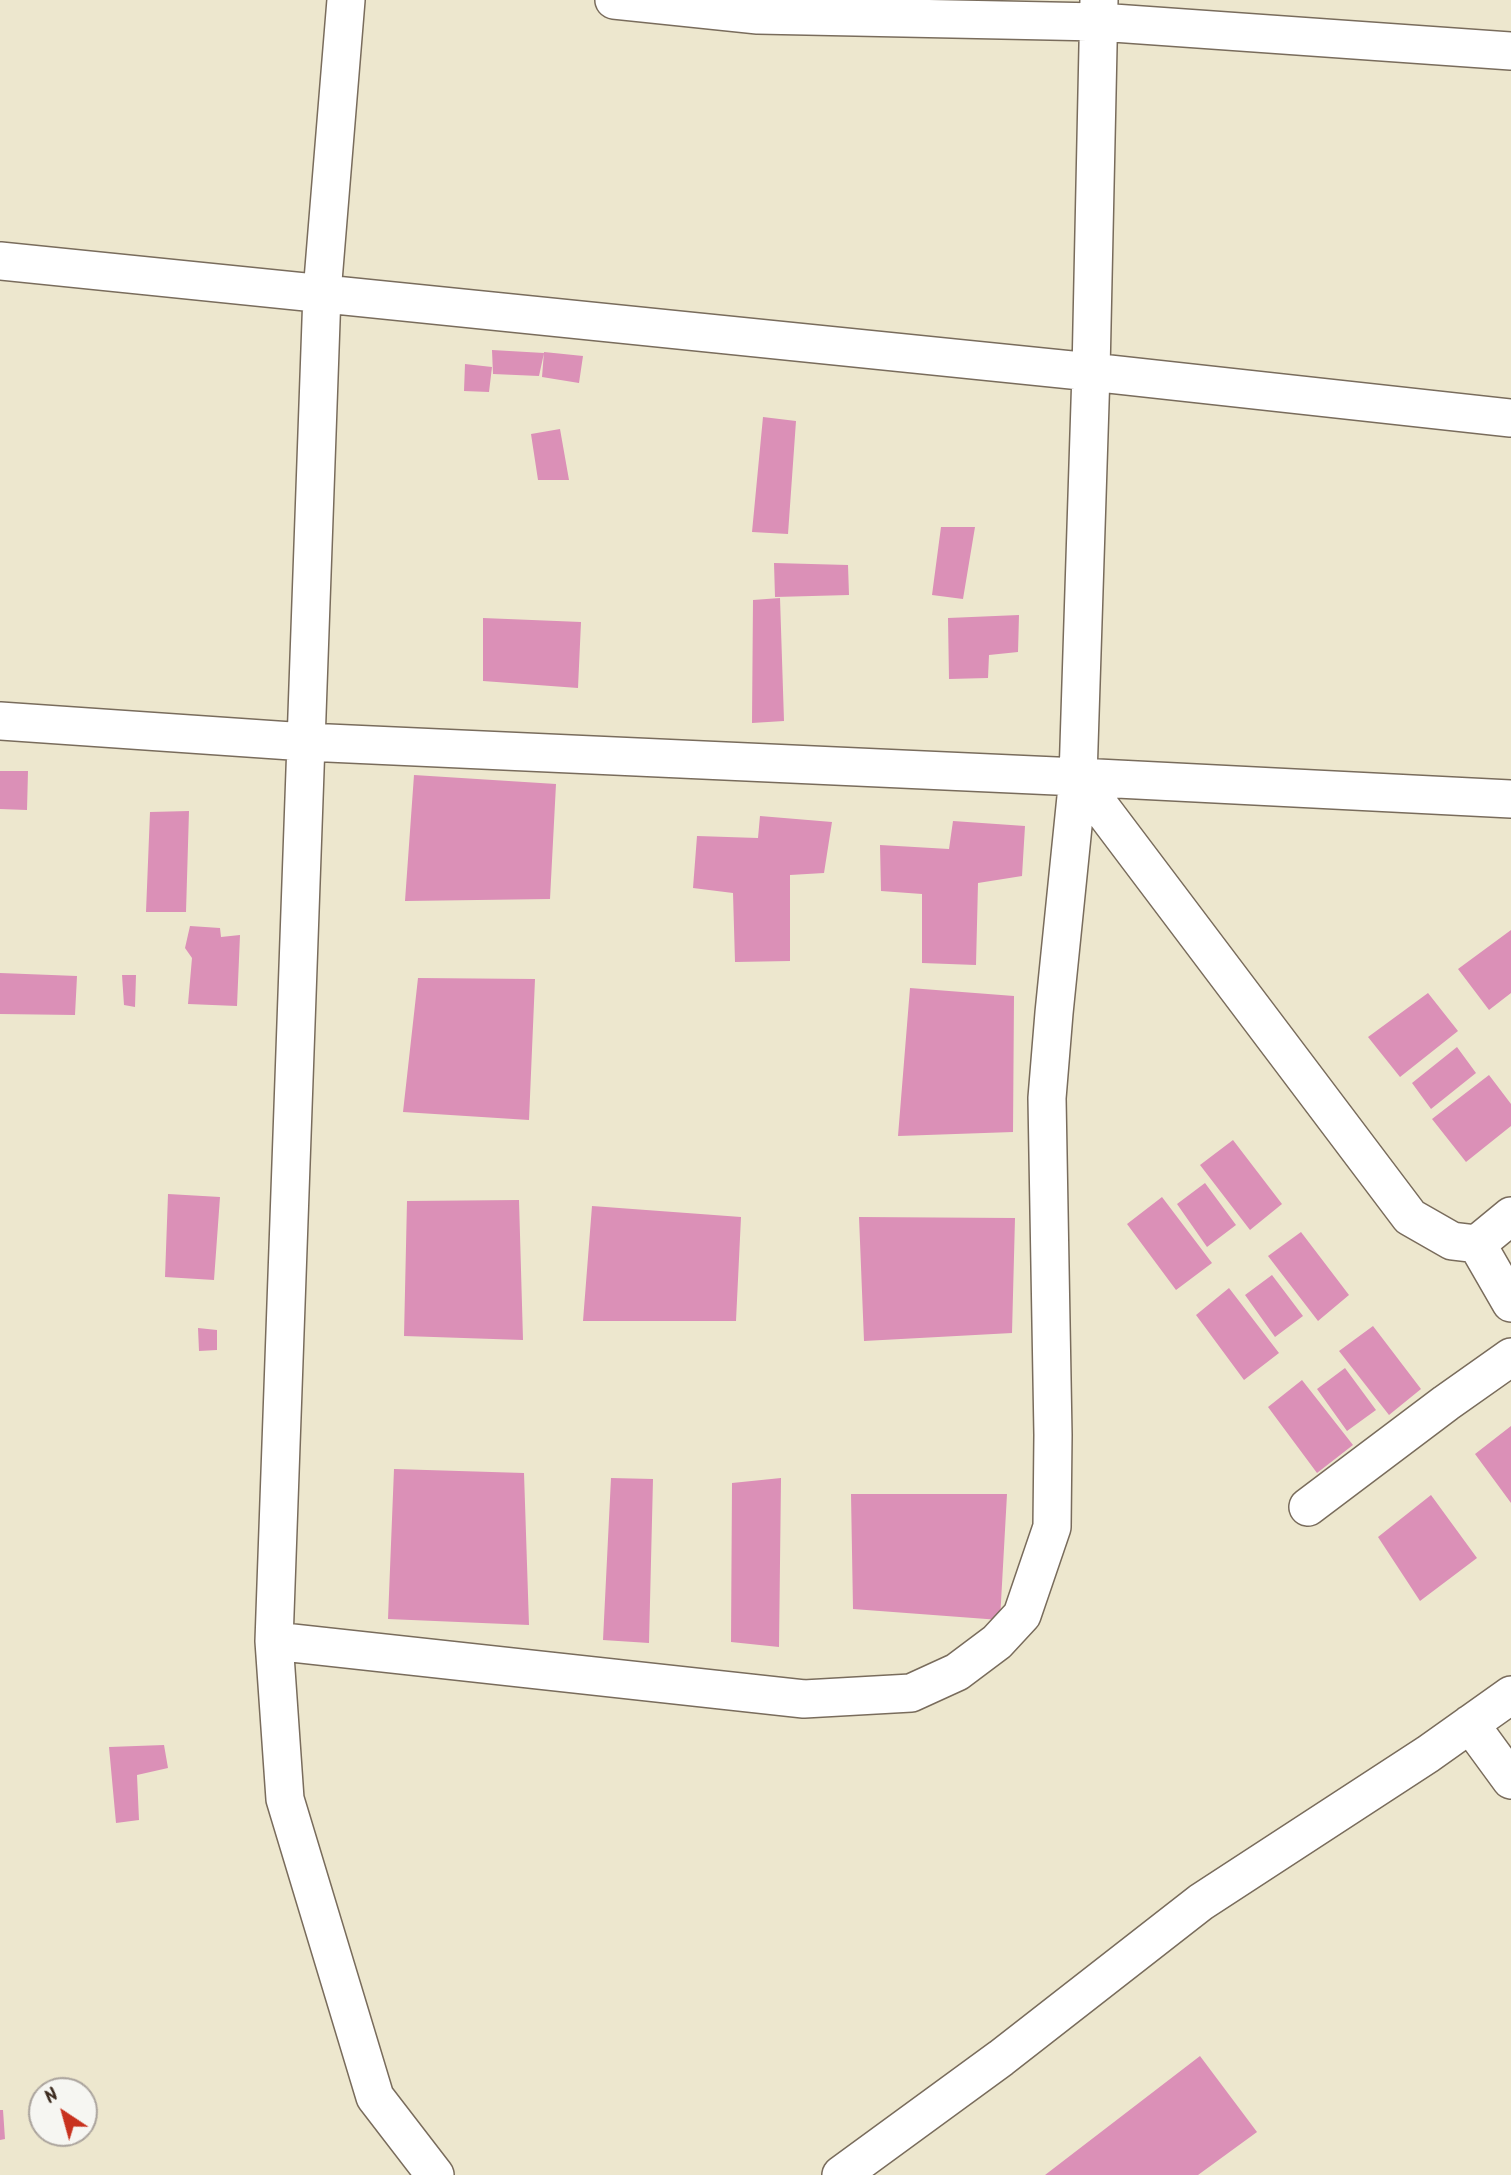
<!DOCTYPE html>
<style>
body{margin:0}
#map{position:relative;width:1511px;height:2175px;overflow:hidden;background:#ede7ce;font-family:Kalam,sans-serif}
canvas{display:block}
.north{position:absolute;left:28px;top:2077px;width:70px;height:70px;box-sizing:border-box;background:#f6f6f2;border:2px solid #aba49d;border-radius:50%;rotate:324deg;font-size:19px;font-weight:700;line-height:28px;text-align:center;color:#3b2a1e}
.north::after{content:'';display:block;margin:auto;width:24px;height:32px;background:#c8321e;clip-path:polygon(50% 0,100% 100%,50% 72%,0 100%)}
</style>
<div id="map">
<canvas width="1511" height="2175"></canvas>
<div class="north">N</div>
</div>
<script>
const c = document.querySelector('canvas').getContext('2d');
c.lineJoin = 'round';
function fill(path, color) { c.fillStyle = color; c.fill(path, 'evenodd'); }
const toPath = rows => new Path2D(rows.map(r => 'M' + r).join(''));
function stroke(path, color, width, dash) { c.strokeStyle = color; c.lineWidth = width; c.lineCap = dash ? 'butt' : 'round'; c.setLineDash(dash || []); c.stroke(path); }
fill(toPath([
 [492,350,544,353,539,376,493,374],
 [544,352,583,356,579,383,542,377],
 [465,364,492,367,489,392,464,391],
 [763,417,796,421,788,534,752,532],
 [560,429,569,480,538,480,531,434],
 [941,527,975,527,963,599,932,595],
 [774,563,848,565,849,595,775,597],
 [780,598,784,721,752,723,753,600],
 [1019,615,1018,652,989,655,988,678,949,679,948,618],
 [483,618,581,622,578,688,483,681],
 [0,771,28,771,27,810,0,809],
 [414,775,556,784,550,899,405,901],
 [189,811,186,912,146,912,150,812],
 [760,816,832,822,824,873,790,875,790,961,735,962,733,893,693,888,697,836,758,838],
 [953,821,1025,826,1022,876,978,883,976,965,922,963,922,894,881,891,880,845,949,849],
 [190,926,220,928,221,937,240,935,237,1006,188,1004,192,958,185,948],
 [1511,930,1511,993,1489,1010,1458,969],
 [0,973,77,976,75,1015,0,1014],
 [122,975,136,975,135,1007,124,1005],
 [418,978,535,979,529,1120,403,1112],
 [910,988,1014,996,1013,1132,898,1136],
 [1428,993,1458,1031,1400,1077,1368,1037],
 [1457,1047,1476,1073,1431,1109,1412,1083],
 [1489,1075,1511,1104,1511,1126,1466,1162,1432,1119],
 [1233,1140,1282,1204,1250,1230,1200,1165],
 [1205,1183,1236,1225,1207,1247,1177,1204],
 [168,1194,220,1197,214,1280,165,1277],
 [1162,1197,1212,1263,1176,1290,1127,1224],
 [519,1200,523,1340,404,1336,407,1201],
 [592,1206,741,1217,736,1321,583,1321],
 [859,1217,1015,1218,1012,1333,864,1341],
 [1301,1232,1349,1295,1318,1321,1268,1256],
 [1272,1275,1303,1316,1275,1337,1245,1295],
 [1229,1288,1279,1353,1244,1380,1196,1315],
 [1373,1326,1421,1389,1389,1415,1339,1351],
 [198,1328,217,1330,217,1350,199,1351],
 [1345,1368,1376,1410,1347,1431,1317,1389],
 [1302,1380,1353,1445,1317,1473,1268,1407],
 [1511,1426,1511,1503,1475,1454],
 [394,1469,524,1473,529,1625,388,1619],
 [611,1478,653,1479,649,1643,603,1640],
 [781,1478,779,1647,731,1642,732,1483],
 [851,1494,1007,1494,1000,1620,853,1609],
 [1431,1495,1477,1558,1420,1601,1378,1537],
 [164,1745,168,1768,137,1775,139,1820,116,1823,109,1747],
 [1200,2056,1257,2132,1198,2175,1045,2175],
 [0,2110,3,2110,5,2139,0,2140]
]), '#db90b7');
const minor = toPath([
 [346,0,322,293,274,1641,285,1799,375,2097,435,2175],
 [614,0,758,15,1099,22,1511,51],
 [0,261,1091,372,1511,418],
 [0,721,306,742,1078,777,1511,799],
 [1078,777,1410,1217,1452,1241,1477,1244,1511,1216],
 [1477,1244,1511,1303],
 [1308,1507,1446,1403,1511,1357],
 [274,1641,804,1699,911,1693,957,1672,997,1642,1022,1615,1052,1527,1053,1435,1047,1098,1054,1013,1078,777,1091,372,1099,0],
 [1470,1724,1511,1780],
 [841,2175,1001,2058,1201,1902,1428,1754,1511,1695]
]);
stroke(minor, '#796c5c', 40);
stroke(minor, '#fff', 37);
</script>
